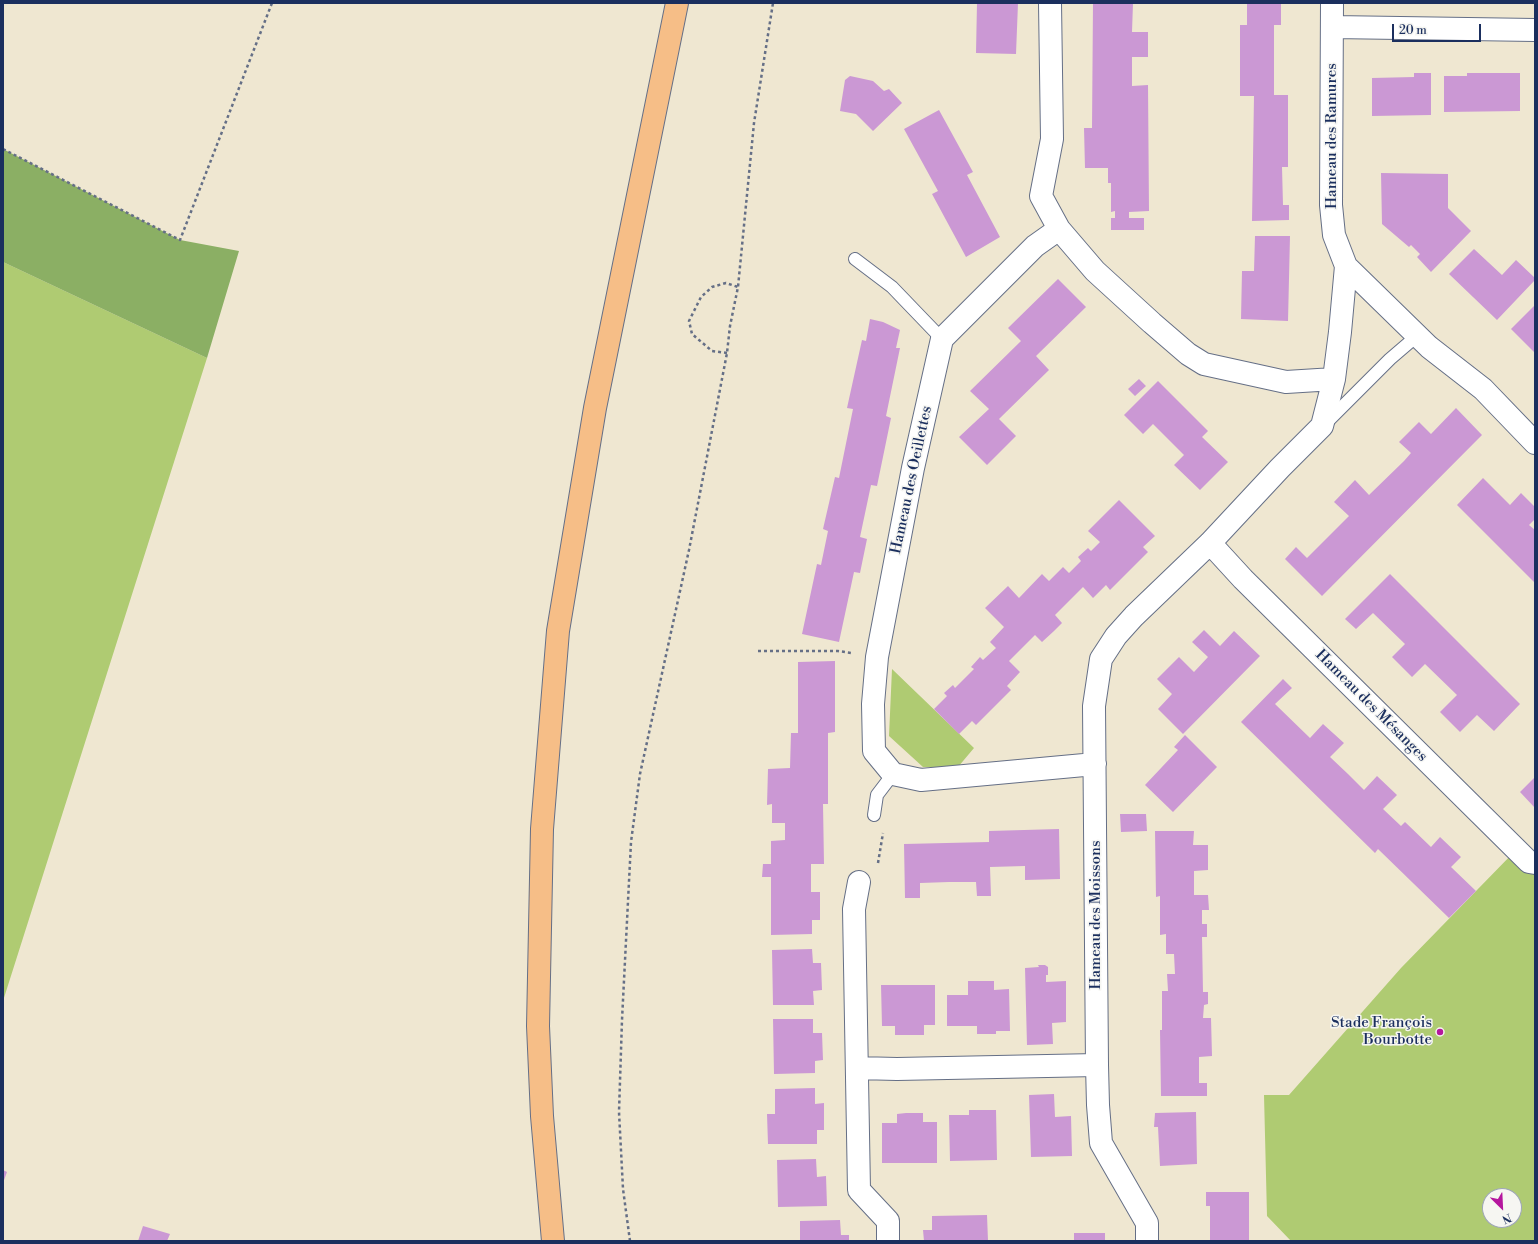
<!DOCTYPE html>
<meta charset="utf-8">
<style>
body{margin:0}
#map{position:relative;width:1538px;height:1244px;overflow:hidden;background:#efe7d1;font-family:"Libre Bodoni",serif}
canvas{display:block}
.frame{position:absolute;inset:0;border:4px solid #1b2f5e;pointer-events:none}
.north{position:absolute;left:1482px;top:1188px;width:40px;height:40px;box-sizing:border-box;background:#f6f6f2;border:1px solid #9ea6b7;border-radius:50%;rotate:156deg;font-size:11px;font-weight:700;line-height:16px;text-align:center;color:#1b2f5e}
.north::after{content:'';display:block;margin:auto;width:14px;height:18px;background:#b5179e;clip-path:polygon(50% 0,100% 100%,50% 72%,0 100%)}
.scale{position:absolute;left:1392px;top:24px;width:89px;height:18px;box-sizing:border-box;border:2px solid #1b2f5e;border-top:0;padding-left:5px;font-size:12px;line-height:14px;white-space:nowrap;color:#1b2f5e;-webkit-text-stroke:3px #f6f6f2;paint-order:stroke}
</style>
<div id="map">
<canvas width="1538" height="1244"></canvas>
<div class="frame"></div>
<div class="north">N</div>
<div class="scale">20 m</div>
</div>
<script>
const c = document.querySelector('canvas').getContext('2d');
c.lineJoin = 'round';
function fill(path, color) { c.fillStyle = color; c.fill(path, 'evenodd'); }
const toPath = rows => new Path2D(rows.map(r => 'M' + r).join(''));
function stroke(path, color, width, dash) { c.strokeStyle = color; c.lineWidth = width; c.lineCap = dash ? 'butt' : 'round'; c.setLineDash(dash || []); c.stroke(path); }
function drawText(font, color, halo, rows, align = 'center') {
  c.font = font + ' "Libre Bodoni",serif'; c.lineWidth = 3; c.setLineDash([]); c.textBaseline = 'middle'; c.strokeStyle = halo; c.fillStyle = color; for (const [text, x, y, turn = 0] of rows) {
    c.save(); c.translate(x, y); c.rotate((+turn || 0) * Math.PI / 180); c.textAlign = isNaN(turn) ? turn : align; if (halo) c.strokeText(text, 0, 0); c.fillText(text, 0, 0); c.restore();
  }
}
fill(toPath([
 [3,262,207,358,3,1001],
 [892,669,974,748,958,767,923,767,889,736],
 [1516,850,1535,863,1535,1241,1291,1241,1267,1216,1264,1095,1289,1095,1401,968],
 [1490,1196,1514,1196,1514,1220,1490,1220]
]), '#afcb72');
fill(toPath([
 [3,149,180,240,239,251,207,358,3,262]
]), '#8baf64');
fill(toPath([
 [977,3,1018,3,1016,54,976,53],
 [1093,3,1133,3,1132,32,1148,32,1148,57,1132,57,1132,86,1148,85,1149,211,1129,212,1129,218,1144,218,1144,230,1111,230,1111,218,1115,218,1115,211,1111,212,1111,183,1108,183,1108,168,1085,168,1084,128,1092,128],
 [1247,3,1281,3,1281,25,1274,25,1274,95,1288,95,1288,167,1282,167,1283,205,1289,205,1289,220,1252,221,1254,96,1240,96,1240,25,1247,25],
 [1414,73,1431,73,1431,115,1372,116,1372,78,1414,77],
 [1467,73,1520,73,1520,111,1444,112,1444,76,1467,76],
 [850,76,873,81,884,91,889,89,902,103,873,131,856,114,840,111,845,80],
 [939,110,973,172,967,175,1000,237,966,257,932,194,938,191,904,129],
 [1381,173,1448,174,1448,208,1471,231,1431,272,1417,257,1420,254,1411,245,1409,247,1382,224],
 [1255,236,1290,236,1288,321,1241,319,1242,271,1254,271],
 [1474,249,1502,275,1516,260,1535,278,1535,280,1497,320,1449,274],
 [1058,279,1086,307,1036,356,1049,370,999,419,1016,436,987,465,959,437,989,409,970,391,1021,341,1008,328],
 [1535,305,1535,353,1511,329],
 [870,319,883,322,900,330,896,348,900,348,886,416,891,418,877,486,871,485,860,537,867,539,860,573,854,572,839,642,802,634,817,564,821,565,828,531,823,529,835,477,839,478,853,409,847,408,862,340,866,341],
 [1139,379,1146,386,1135,396,1128,389],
 [1158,381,1208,431,1202,437,1228,462,1200,490,1174,465,1184,455,1153,424,1143,434,1124,415],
 [1456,408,1482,435,1322,596,1285,559,1296,547,1307,558,1349,516,1334,502,1355,480,1369,495,1404,461,1411,453,1399,442,1419,422,1431,434],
 [1483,478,1510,505,1521,493,1535,507,1535,519,1529,525,1535,530,1535,583,1457,505],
 [1119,500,1155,536,1143,547,1148,552,1110,590,1106,585,1093,598,1083,587,1055,615,1062,623,1054,631,1042,642,1035,635,1009,661,1020,672,1007,686,1011,690,976,725,972,721,959,734,934,709,947,696,944,693,953,685,955,688,974,669,971,667,980,657,983,660,996,648,990,642,1004,627,985,608,1008,586,1019,598,1042,574,1049,581,1063,567,1069,573,1081,561,1078,557,1088,548,1091,551,1100,542,1088,531],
 [1390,574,1520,704,1494,731,1477,715,1460,732,1440,712,1457,695,1425,664,1412,677,1392,657,1405,644,1373,613,1356,629,1345,619],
 [1204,630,1220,646,1234,631,1260,656,1183,734,1158,709,1172,694,1157,679,1179,657,1194,672,1208,657,1192,642],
 [835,661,835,732,828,733,828,804,823,804,824,864,811,864,811,892,820,892,820,920,812,920,812,934,771,935,771,877,762,877,763,864,771,864,771,841,785,840,785,823,772,823,772,804,767,805,768,769,790,768,791,733,798,733,798,662],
 [1283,679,1292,688,1275,704,1310,738,1323,724,1344,743,1330,757,1348,774,1364,790,1377,776,1397,795,1383,809,1401,826,1405,822,1431,847,1440,837,1461,857,1451,867,1476,891,1449,918,1378,849,1375,853,1241,722],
 [1185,735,1217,767,1173,812,1145,785,1178,750,1174,747],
 [1535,777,1535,808,1520,792],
 [1120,814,1146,814,1147,831,1121,832],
 [1059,829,1060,879,1025,880,1025,866,990,867,991,896,977,896,976,882,949,882,920,883,920,898,905,898,904,844,989,842,989,831],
 [1155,831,1194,831,1193,845,1208,845,1208,870,1194,871,1194,895,1208,895,1209,910,1202,910,1202,924,1207,924,1207,937,1202,937,1203,992,1208,992,1208,1004,1204,1005,1203,1018,1211,1018,1212,1056,1199,1057,1199,1083,1207,1083,1207,1096,1161,1096,1160,1030,1162,1030,1162,991,1168,991,1167,974,1175,974,1174,954,1166,954,1166,934,1160,935,1160,896,1156,897],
 [812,949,813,963,821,963,822,990,813,991,814,1005,773,1005,772,950],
 [1038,965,1045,965,1048,967,1048,975,1046,975,1046,982,1066,981,1066,1022,1052,1023,1053,1044,1027,1045,1025,968,1039,967],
 [968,981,994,981,994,990,1009,989,1010,1031,996,1031,996,1034,977,1034,977,1026,947,1026,947,995,968,995],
 [881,985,935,985,935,1025,924,1025,924,1035,895,1035,895,1026,882,1026],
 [773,1019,813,1019,813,1033,822,1033,823,1060,815,1061,815,1073,774,1074],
 [815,1088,815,1104,824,1103,824,1130,817,1130,817,1144,768,1144,767,1114,775,1114,775,1089],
 [1054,1094,1055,1117,1071,1116,1072,1156,1031,1157,1029,1095],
 [969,1110,996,1110,997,1160,950,1161,949,1115,969,1115],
 [1196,1112,1197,1164,1160,1166,1158,1127,1154,1127,1155,1113],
 [906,1113,923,1113,923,1122,937,1122,937,1163,882,1163,882,1123,897,1123,897,1114],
 [816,1159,817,1177,826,1176,827,1206,778,1207,777,1160],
 [3,1170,7,1172,3,1183],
 [1206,1192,1249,1192,1249,1241,1210,1241,1210,1206,1206,1206],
 [987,1215,988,1241,924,1241,923,1230,932,1230,932,1216],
 [840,1220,841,1235,849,1235,849,1241,800,1241,800,1221],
 [143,1226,170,1234,167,1241,138,1241],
 [1074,1233,1105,1233,1105,1241,1074,1241]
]), '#cb98d4');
const service = toPath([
 [855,259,892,287,942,339],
 [1326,423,1390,359,1418,335],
 [874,815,877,795,893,774]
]);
const minor = toPath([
 [1050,3,1052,139,1041,196,1059,229,1095,271,1152,323,1188,354,1204,364,1286,382,1334,379],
 [1333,27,1535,30],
 [1059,229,1035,246,942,339,913,468,877,657,873,704,874,751,893,774,921,780,1095,764],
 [1346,266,1429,347,1483,389,1535,443],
 [1210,543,1243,579,1529,862,1535,863],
 [859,882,854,909,859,1190,888,1221,888,1241],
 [857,1068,897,1069,1097,1065],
 [1147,1241,1147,1223,1101,1143,1098,1105,1097,1065,1094,706,1101,659,1116,636,1134,616,1210,543,1280,468,1322,426,1334,379,1340,332,1346,266,1334,235,1331,205,1332,3]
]);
const primary = toPath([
 [553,1241,542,1116,538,1026,542,829,558,631,595,408,677,3]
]);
stroke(service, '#656f86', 14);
stroke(minor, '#656f86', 24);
stroke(primary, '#656f86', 24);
stroke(toPath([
 [3,149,180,240,272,3],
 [727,353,712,351,692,334,689,321,701,297,712,287,726,283,738,287],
 [758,651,838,651,851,653],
 [878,863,883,833],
 [630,1241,623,1189,619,1112,622,1020,631,842,640,774,689,550,727,353,730,326,738,287,754,123,773,3]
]), '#656f86', 2.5, [3, 3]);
stroke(service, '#fff', 12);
stroke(minor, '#fff', 22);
stroke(primary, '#f6be87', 22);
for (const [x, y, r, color] of [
 [1440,1032,4,"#b5179e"]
]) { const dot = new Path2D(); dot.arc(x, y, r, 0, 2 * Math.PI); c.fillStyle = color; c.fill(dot); stroke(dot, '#f6f6f2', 1.5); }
drawText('15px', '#1b2f5e', '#f6f6f2', [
 ["Hameau des Ramures",1332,136,-90],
 ["Hameau des Oeillettes",912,480,-78],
 ["Hameau des Mésanges",1371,706,45],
 ["Hameau des Moissons",1096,915,-90]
]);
drawText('15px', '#1b2f5e', '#f6f6f2', [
 ["Stade François",1432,1023],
 ["Bourbotte",1432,1040]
], 'right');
</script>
